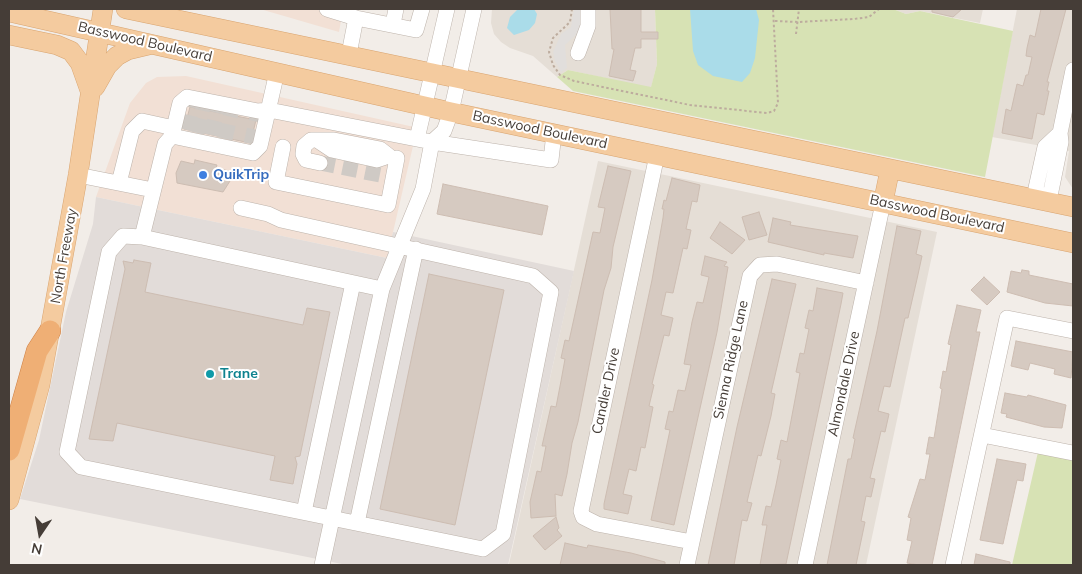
<!DOCTYPE html>
<style>
body{margin:0}
#map{position:relative;width:1082px;height:574px;overflow:hidden;background:#f2ede8;font-family:Mulish,sans-serif}
canvas{display:block}
.frame{position:absolute;inset:0;border:10px solid #453d37;pointer-events:none}
.north{position:absolute;left:15px;top:509px;width:50px;height:50px;-webkit-text-stroke:4px #fff;paint-order:stroke;rotate:192deg;font-size:14px;font-weight:700;line-height:20px;text-align:center;color:#453d37}
.north::after{content:'';display:block;margin:auto;width:18px;height:22px;background:#453d37;clip-path:polygon(50% 0,100% 100%,50% 72%,0 100%)}
</style>
<div id="map">
<canvas width="1082" height="574"></canvas>
<div class="frame"></div>
<div class="north">N</div>
</div>
<script>
const c = document.querySelector('canvas').getContext('2d');
c.lineJoin = 'round';
function fill(path, color) { c.fillStyle = color; c.fill(path, 'evenodd'); }
const toPath = rows => new Path2D(rows.map(r => 'M' + r).join(''));
function stroke(path, color, width, dash) { c.strokeStyle = color; c.lineWidth = width; c.lineCap = dash ? 'butt' : 'round'; c.setLineDash(dash || []); c.stroke(path); }
function drawText(font, color, halo, rows, align = 'center') {
  c.font = font + ' Mulish,sans-serif'; c.lineWidth = 4; c.setLineDash([]); c.textBaseline = 'middle'; c.strokeStyle = halo; c.fillStyle = color; for (const [text, x, y, turn = 0] of rows) {
    c.save(); c.translate(x, y); c.rotate((+turn || 0) * Math.PI / 180); c.textAlign = isNaN(turn) ? turn : align; if (halo) c.strokeText(text, 0, 0); c.fillText(text, 0, 0); c.restore();
  }
}
fill(toPath([
 [492,9,655,9,657,64,651,88,568,70,557,77,533,56,510,48,501,42,494,34,491,23],
 [893,9,983,9,980,23,920,11,906,14],
 [1017,9,1073,9,1073,189,1065,177,1069,151,992,137],
 [598,161,937,232,866,565,509,564]
]), '#e5ded6');
fill(toPath([
 [260,9,343,9,339,32],
 [186,76,414,127,413,146,387,258,96,197,130,103,146,83,157,77]
]), '#f2e0d5');
fill(toPath([
 [96,197,387,258,393,232,574,271,508,565,347,565,20,499,39,440,66,312,93,224]
]), '#e2dcd9');
fill(toPath([
 [655,9,893,9,906,14,920,11,1013,31,985,177,573,91,557,77,568,70,651,87,657,64],
 [1038,452,1073,460,1073,565,1012,565]
]), '#d7e2b4');
fill(toPath([
 [574,9,583,9,580,31,565,45,567,68,561,72,555,61,553,52,561,34,571,27]
]), '#e1dedc');
fill(toPath([
 [518,9,534,9,537,14,535,23,529,30,514,35,507,28,510,17],
 [690,9,756,9,759,20,755,58,750,73,742,82,713,76,698,65,693,51]
]), '#aadce9');
const building = toPath([
 [610,9,641,9,641,32,658,32,658,39,641,39,641,48,635,48,630,70,636,71,633,81,609,76,614,49,612,49,610,9],
 [932,9,962,9,953,17,932,12,932,9],
 [1041,9,1066,9,1047,82,1049,82,1047,91,1049,91,1044,115,1037,113,1032,139,1002,133,1006,109,1011,111,1017,84,1023,86,1026,75,1028,75,1032,57,1026,56,1027,48,1030,35,1035,37,1041,9],
 [190,107,256,120,251,141,250,143,184,129,190,107],
 [195,160,217,165,216,168,229,171,230,181,223,192,177,183,176,173,181,161,194,164,195,160],
 [608,166,631,171,613,247,611,268,604,290,578,422,572,443,567,474,562,496,555,494,556,516,531,518,530,502,537,471,541,472,546,446,542,446,551,406,556,407,561,381,565,359,561,358,565,340,569,341,593,232,600,233,605,208,598,207,608,166],
 [672,178,700,185,697,202,692,201,686,229,691,230,687,249,683,248,673,293,666,292,661,315,673,318,669,336,664,335,652,384,654,385,649,406,653,407,645,448,641,447,636,471,629,469,623,494,632,496,628,514,604,509,604,504,652,280,663,218,664,209,662,209,664,200,666,201,672,178],
 [443,184,548,206,542,235,437,214,443,184],
 [759,212,767,235,749,240,742,217,759,212],
 [773,218,791,222,790,225,858,236,853,258,824,253,824,255,768,242,773,218],
 [720,222,745,240,732,254,710,238,720,222],
 [897,226,921,231,916,254,922,256,917,279,908,318,905,318,890,387,884,386,878,411,889,414,885,432,881,431,876,453,870,478,875,479,871,497,866,496,861,521,865,522,856,565,827,565,848,459,851,459,855,439,853,438,877,331,897,226],
 [705,256,727,262,724,266,728,267,717,332,674,525,651,520,670,430,665,429,669,411,673,412,678,390,685,391,691,365,684,364,692,322,697,302,703,303,709,277,701,275,705,256],
 [134,260,151,263,145,292,303,325,307,308,330,312,300,456,295,457,297,464,293,484,270,480,275,456,117,423,113,441,89,439,125,269,123,261,133,263,134,260],
 [1022,270,1029,271,1029,275,1073,284,1073,306,1045,303,1007,292,1011,271,1021,273,1022,270],
 [429,274,504,290,455,525,380,509,429,274],
 [984,277,1000,292,987,305,971,290,984,277],
 [772,279,796,284,771,393,775,394,771,416,761,456,758,455,747,502,752,503,747,521,742,520,734,565,708,565,737,427,772,279],
 [817,288,843,293,841,304,786,564,760,565,767,525,762,525,766,506,771,507,776,485,781,460,777,459,781,440,787,442,800,373,796,372,800,353,804,354,809,329,805,328,809,310,813,311,817,288],
 [957,305,981,310,976,332,980,332,932,565,919,565,907,563,912,541,907,540,911,518,908,517,920,479,925,480,930,454,926,454,929,437,934,438,942,389,940,388,943,371,946,372,951,345,948,344,957,305],
 [1016,341,1073,352,1071,378,1054,374,1055,369,1030,363,1028,370,1011,366,1016,341],
 [1005,393,1027,397,1028,395,1066,405,1062,428,1044,427,1006,417,1007,414,1001,413,1005,393],
 [997,459,1026,464,1023,481,1017,480,1003,544,980,540,997,459],
 [556,517,559,528,557,530,562,536,545,550,533,536,556,517],
 [565,543,587,548,588,545,631,553,665,562,665,565,560,565,565,543],
 [976,554,1010,562,1010,565,974,565,976,554]
]);
fill(building, '#d6cac1');
stroke(building, '#cdbdb2', 1);
stroke(toPath([
 [187,130,193,104],
 [197,133,203,107],
 [211,135,217,110],
 [225,139,231,113],
 [251,144,257,118],
 [320,163,385,176]
]), '#cfcac5', 15, [15, 8]);
const minor = toPath([
 [327,9,356,18,349,54],
 [356,18,416,30,422,9],
 [393,24,396,9],
 [578,53,588,26,588,9],
 [277,72,260,146,253,153,172,136,165,144,142,237,382,289],
 [1060,133,1061,142,1051,191,1042,201,1036,188,1045,147,1060,133],
 [1060,133,1073,70],
 [172,136,180,103,187,97,258,111,269,110,432,142,444,131,451,112,474,9],
 [417,139,447,9],
 [317,140,332,150,377,160,389,156],
 [283,147,276,182,388,205,397,158],
 [657,155,581,511,583,517,597,524,692,542],
 [320,163,306,160,303,154,304,146,311,140,334,140,380,149,389,156],
 [78,175,153,190],
 [119,183,132,131,142,121,174,128],
 [142,237,123,236,109,252,67,452,81,467,483,549,503,534,551,292,533,276,281,220,268,214,241,208],
 [982,435,1073,453],
 [304,512,353,283],
 [357,523,416,249],
 [322,565,382,289,423,189,432,142,551,160,554,133],
 [687,565,750,276,760,265,777,264,866,283],
 [805,565,883,203],
 [953,565,1007,318,1073,331]
]);
const major = toPath([
 [126,9,1073,207],
 [9,12,451,112,1073,243],
 [9,35,57,45,71,51,80,63,90,91],
 [95,87,107,66,117,56,128,50,149,45],
 [883,203,890,169],
 [9,500,40,385,78,175,103,9]
]);
const highway = toPath([
 [9,450,37,351,50,331]
]);
stroke(minor, '#bdb3ab', 16);
stroke(major, '#d8a470', 20);
stroke(highway, '#ce8146', 22);
stroke(toPath([
 [572,9,570,22,553,38,549,52,553,65,560,75,574,81,690,105,767,113,774,111,778,103,773,9],
 [775,21,798,22,854,19,869,17,879,9],
 [796,34,799,9]
]), '#bdac9e', 2, [2.5, 2.5]);
stroke(minor, '#fff', 15);
stroke(major, '#f4cb9f', 19);
stroke(highway, '#efaf75', 21);
for (const [x, y, r, color] of [
 [203,175,5,"#3f7fe0"],
 [210,374,5,"#0f9aa8"]
]) { const dot = new Path2D(); dot.arc(x, y, r, 0, 2 * Math.PI); c.fillStyle = color; c.fill(dot); stroke(dot, '#fff', 2); }
drawText('14px', '#453d37', '#fff', [
 ["Basswood Boulevard",145,42,13],
 ["Basswood Boulevard",540,130,12],
 ["Basswood Boulevard",937,214,12],
 ["North Freeway",64,256,-80],
 ["Sienna Ridge Lane",731,360,-78],
 ["Almondale Drive",844,384,-78],
 ["Candler Drive",606,391,-78]
]);
drawText('bold 14px', '#366cbe', '#fff', [
 ["QuikTrip",213,175]
], 'left');
drawText('bold 14px', '#0d838f', '#fff', [
 ["Trane",220,374]
], 'left');
</script>
